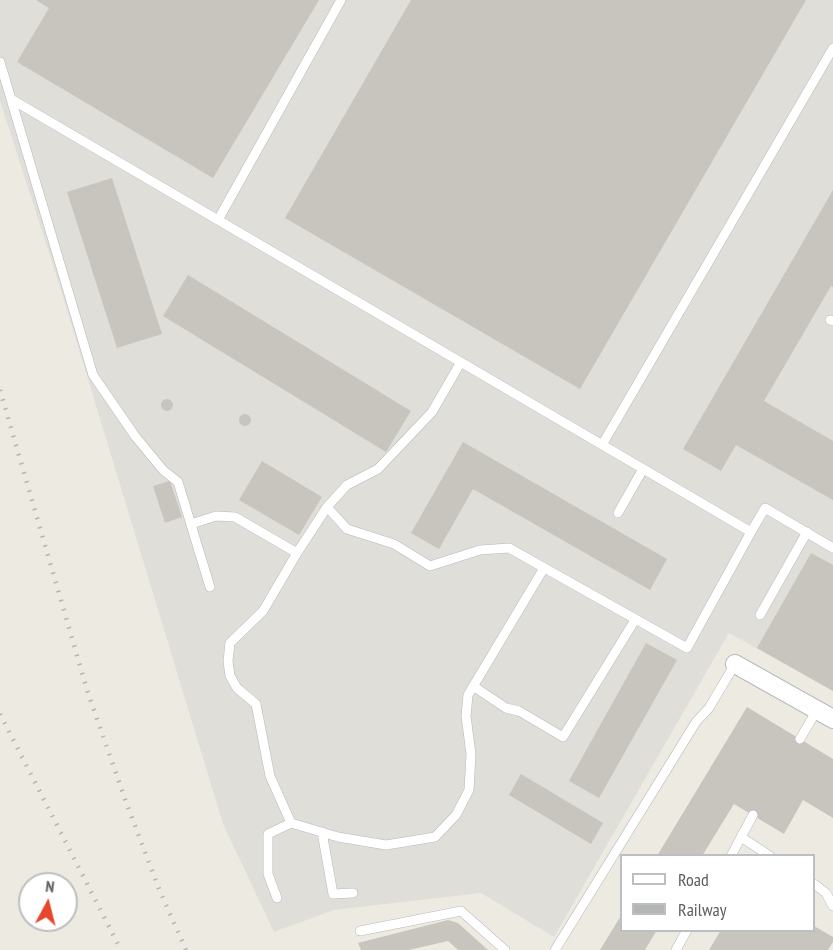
<!DOCTYPE html>
<style>
body{margin:0}
#map{position:relative;width:833px;height:950px;overflow:hidden;background:#edebe1;font-family:"PT Sans Narrow",sans-serif}
canvas{display:block}
.legend{position:absolute;left:620px;top:854px;width:195px;height:78px;box-sizing:border-box;background:#fff;border:2px solid #bdbec0;margin:0;padding:8px 10px;list-style:none;font-size:18px;color:#5a5d62}
.legend li{display:flex;align-items:center;gap:12px;height:30px}
.legend b{width:30px;border:2px solid #bdbec0}
.north{position:absolute;left:18px;top:872px;width:60px;height:60px;box-sizing:border-box;background:#fff;border:2px solid #bdbec0;border-radius:50%;rotate:7deg;font-size:16px;font-weight:700;line-height:24px;text-align:center;color:#5a5d62}
.north::after{content:'';display:block;margin:auto;width:21px;height:27px;background:#e7482c;clip-path:polygon(50% 0,100% 100%,50% 72%,0 100%)}
</style>
<div id="map">
<canvas width="833" height="950"></canvas>
<ul class="legend">
<li><b style="height:8px;background:#fff"></b>Road</li>
<li><b style="height:8px;background:#b4b5b5"></b>Railway</li>
</ul>
<div class="north">N</div>
</div>
<script>
const c = document.querySelector('canvas').getContext('2d');
c.lineJoin = 'round';
function fill(path, color) { c.fillStyle = color; c.fill(path, 'evenodd'); }
const toPath = rows => new Path2D(rows.map(r => 'M' + r).join(''));
function stroke(path, color, width, dash) { c.strokeStyle = color; c.lineWidth = width; c.lineCap = dash ? 'butt' : 'round'; c.setLineDash(dash || []); c.stroke(path); }
fill(toPath([
 [0,0,833,0,833,691,729,633,554,937,481,893,334,910,274,932,223,824,60,287,0,101]
]), '#e0ded9');
fill(toPath([
 [36,0,319,0,213,178,17,62,49,8],
 [411,0,806,0,580,389,285,218],
 [112,178,162,334,117,348,67,192],
 [833,190,833,287,831,286,764,401,833,441,833,500,736,445,721,471,683,449],
 [188,275,411,411,386,452,163,316],
 '161 405a6 6 0 1 1 12 0a6 6 0 1 1-12 0Z',
 '239 420a6 6 0 1 1 12 0a6 6 0 1 1-12 0Z',
 [463,442,667,559,650,590,473,489,439,549,411,533],
 [262,461,322,497,299,535,239,500],
 [170,481,182,517,165,523,153,486],
 [811,553,833,565,833,691,757,648],
 [646,643,677,660,599,798,569,781],
 [747,707,833,759,833,818,803,800,784,834,734,804,702,856,657,856],
 [521,774,603,823,591,844,509,795],
 [622,914,622,930,657,930,645,950,600,950],
 [448,920,458,923,488,950,458,950,448,941,409,950,361,950,358,943],
 [814,926,833,937,833,942,828,950,709,950,721,930,814,930]
]), '#c8c5be');
const lane = toPath([
 [0,62,11,99,218,220,751,532,687,648,509,548,480,550,430,566,394,544,347,529,327,507,347,485,378,469,432,412,461,362],
 [11,99,93,375,135,436,163,470,178,482,210,587],
 [218,220,341,0],
 [830,320,833,321],
 [602,445,833,48],
 [618,513,643,469],
 [191,524,216,516,235,517,297,553,327,507],
 [751,532,765,508,833,548],
 [297,553,263,611,230,643,228,661,230,676,237,688,256,704,270,776,291,823,338,837,386,845,435,837,456,815,469,790,471,754,466,716,468,695,544,568],
 [760,615,807,532],
 [473,686,506,708,519,711,563,737,635,620],
 [800,739,817,710],
 [753,815,741,837,770,856],
 [322,832,333,894,353,893],
 [731,856,741,837],
 [814,884,826,893,833,906],
 [277,898,268,874,268,834,291,823],
 [360,931,461,911,505,950],
 [555,950,696,722,709,708,735,664],
 [676,950,687,930]
]);
const street = toPath([
 [735,664,833,719]
]);
stroke(lane, '#b7b9be', 10);
stroke(street, '#b7b9be', 20);
stroke(lane, '#fff', 9);
stroke(street, '#fff', 18);
stroke(toPath([
 [0,390,87,690,126,802,159,889,186,950],
 [0,714,121,950]
]), '#b4b5b5', 4.5, [1.5, 8]);
</script>
